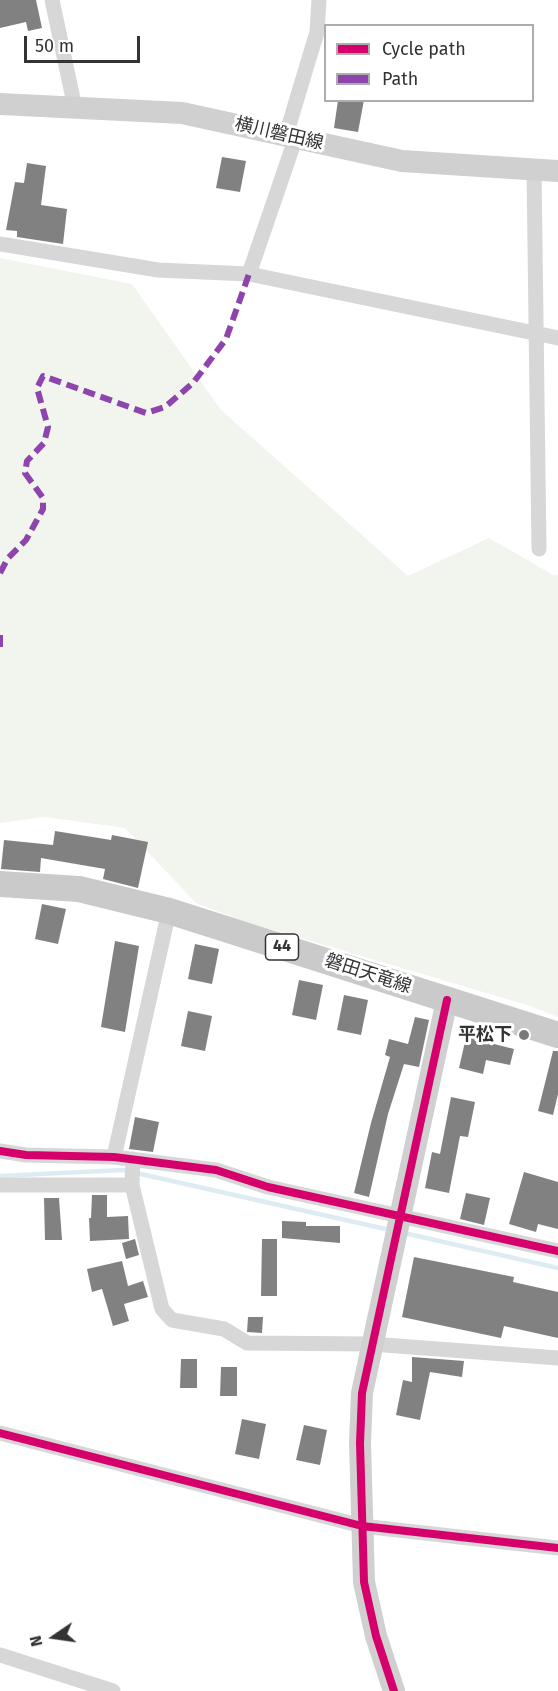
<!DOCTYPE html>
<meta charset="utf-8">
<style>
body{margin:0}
#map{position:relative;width:558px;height:1691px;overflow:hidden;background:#fff;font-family:"Fira Sans",sans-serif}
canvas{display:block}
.legend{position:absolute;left:324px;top:24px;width:210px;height:78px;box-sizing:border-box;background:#fff;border:2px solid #adadad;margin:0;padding:8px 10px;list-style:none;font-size:18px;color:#333}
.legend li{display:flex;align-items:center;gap:12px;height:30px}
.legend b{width:30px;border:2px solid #adadad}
.north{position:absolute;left:24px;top:1607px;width:60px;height:60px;-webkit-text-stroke:4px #fff;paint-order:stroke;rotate:257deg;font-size:16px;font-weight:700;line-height:24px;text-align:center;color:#333}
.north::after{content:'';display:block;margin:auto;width:21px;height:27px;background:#333;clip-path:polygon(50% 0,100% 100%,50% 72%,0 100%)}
.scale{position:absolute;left:24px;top:36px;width:116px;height:27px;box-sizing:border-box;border:3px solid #333;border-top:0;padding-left:8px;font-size:18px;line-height:21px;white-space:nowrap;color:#333;-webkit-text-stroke:4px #fff;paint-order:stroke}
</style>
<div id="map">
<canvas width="558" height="1691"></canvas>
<ul class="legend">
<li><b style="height:8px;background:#d6006c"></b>Cycle path</li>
<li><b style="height:8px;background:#8e44ad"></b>Path</li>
</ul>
<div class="north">N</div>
<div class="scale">50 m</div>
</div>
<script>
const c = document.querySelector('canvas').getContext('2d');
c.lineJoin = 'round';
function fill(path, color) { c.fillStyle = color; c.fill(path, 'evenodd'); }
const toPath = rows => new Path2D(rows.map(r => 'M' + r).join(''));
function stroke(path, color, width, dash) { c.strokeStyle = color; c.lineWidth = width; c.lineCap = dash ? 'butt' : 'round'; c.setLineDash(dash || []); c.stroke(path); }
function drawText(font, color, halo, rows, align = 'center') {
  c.font = font + ' "Fira Sans","Noto Sans JP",sans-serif'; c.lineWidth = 6; c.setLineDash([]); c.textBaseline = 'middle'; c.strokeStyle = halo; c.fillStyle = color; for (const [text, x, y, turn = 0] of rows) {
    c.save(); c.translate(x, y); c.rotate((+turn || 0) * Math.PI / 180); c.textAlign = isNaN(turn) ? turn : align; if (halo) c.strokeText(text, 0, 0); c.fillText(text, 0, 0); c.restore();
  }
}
fill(toPath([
 [0,258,132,284,221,410,408,576,489,538,555,576,558,574,558,1017,527,1005,240,920,196,903,125,828,45,817,0,823]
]), '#f1f5ed');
stroke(toPath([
 [0,1176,123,1170,390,1230],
 [404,1233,558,1268]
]), '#ddebf3', 4.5);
fill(toPath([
 [0,0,36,0,42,28,28,31,26,22,0,28],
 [338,100,364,100,358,132,334,128],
 [222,157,246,161,240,192,216,188],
 [27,163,46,166,41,205,67,209,63,244,17,237,17,231,6,230,15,182,24,183],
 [55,831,111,840,112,835,148,842,138,888,103,879,105,869,41,858,40,872,1,869,4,840,53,845],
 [42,904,66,909,58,944,35,939],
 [115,941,139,946,125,1032,101,1027],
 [195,944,219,949,212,984,188,979],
 [299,980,323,985,316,1020,292,1015],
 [344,995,368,1000,361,1035,337,1030],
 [188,1011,212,1016,205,1051,181,1046],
 [415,1017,429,1020,419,1067,404,1064,388,1114,369,1197,354,1193,371,1123,390,1057,385,1055,389,1039,408,1044],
 [467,1033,491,1038,490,1043,514,1049,510,1065,486,1060,483,1074,459,1068],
 [553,1051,558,1051,558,1094,553,1115,538,1111],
 [451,1097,475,1102,468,1137,460,1136,449,1193,425,1188,432,1152,440,1154],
 [135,1117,159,1122,153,1152,129,1149],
 [524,1172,558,1182,558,1229,538,1224,536,1232,509,1224],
 [466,1193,490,1198,484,1225,460,1219],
 [92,1195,107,1195,107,1217,128,1216,129,1239,90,1241,89,1218,91,1218],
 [44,1198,59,1198,62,1240,45,1240],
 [282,1221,306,1222,306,1226,340,1226,340,1243,282,1238],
 [135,1239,139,1255,126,1259,122,1243],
 [262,1239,277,1239,277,1296,261,1296],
 [414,1257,514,1277,513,1282,558,1292,558,1338,504,1326,501,1338,402,1317],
 [122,1261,128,1286,143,1281,148,1297,124,1304,129,1321,113,1326,102,1289,92,1292,87,1269],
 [248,1317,263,1317,262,1333,247,1332],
 [412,1357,464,1361,462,1377,430,1372,420,1420,396,1415,403,1380,412,1382],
 [181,1359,197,1359,197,1388,180,1388],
 [221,1367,237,1367,237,1396,220,1396],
 [242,1419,266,1424,259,1459,235,1454],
 [304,1425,327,1430,320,1465,296,1460]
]), '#818181');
stroke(toPath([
 [52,0,75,108],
 [286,135,317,32,319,0],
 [534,169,539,549],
 [0,244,158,270,249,274,558,338],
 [249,274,296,137],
 [0,1151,26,1155,114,1157,216,1170,268,1187,558,1251],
 [114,1157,169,911],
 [133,1159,132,1185,162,1309,172,1320,224,1329,247,1343,371,1344,558,1358],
 [0,1185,132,1185],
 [0,1433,362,1526,558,1548],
 [0,1655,113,1691]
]), '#d7d7d7', 15);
stroke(toPath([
 [0,104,182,113,402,161,558,171],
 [394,1691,376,1636,364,1582,360,1443,362,1393,447,1000]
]), '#d0d0d0', 22);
stroke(toPath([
 [0,884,79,889,169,911,558,1035]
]), '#cacaca', 26);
stroke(toPath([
 [0,573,8,558,26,540,43,509,43,498,25,473,27,461,44,443,48,427,37,388,43,376,146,413,165,407,193,383,226,339,249,274],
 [0,635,0,653]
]), '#8e44ad', 6, [12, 6]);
stroke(toPath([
 [0,1151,26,1155,114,1157,216,1170,268,1187,558,1251],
 [0,1433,362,1526,558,1548],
 [394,1691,376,1636,364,1582,360,1443,362,1393,447,1000]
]), '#d6006c', 8);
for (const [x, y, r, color] of [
 [524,1035,6,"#7a7a7a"]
]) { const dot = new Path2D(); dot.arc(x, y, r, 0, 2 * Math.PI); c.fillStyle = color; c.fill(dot); stroke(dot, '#fff', 2); }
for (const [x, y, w] of [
 [282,947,33]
]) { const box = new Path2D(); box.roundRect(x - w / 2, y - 13, w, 26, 4.5); c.fillStyle = '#fff'; c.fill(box); stroke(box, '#333', 1.5); }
drawText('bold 16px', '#333', null, [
 ["44",282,947]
]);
drawText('18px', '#333', '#fff', [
 ["横川磐田線",279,134,13],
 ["磐田天竜線",368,974,18]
]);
drawText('bold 18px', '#333', '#fff', [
 ["平松下",512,1035]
], 'right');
</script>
